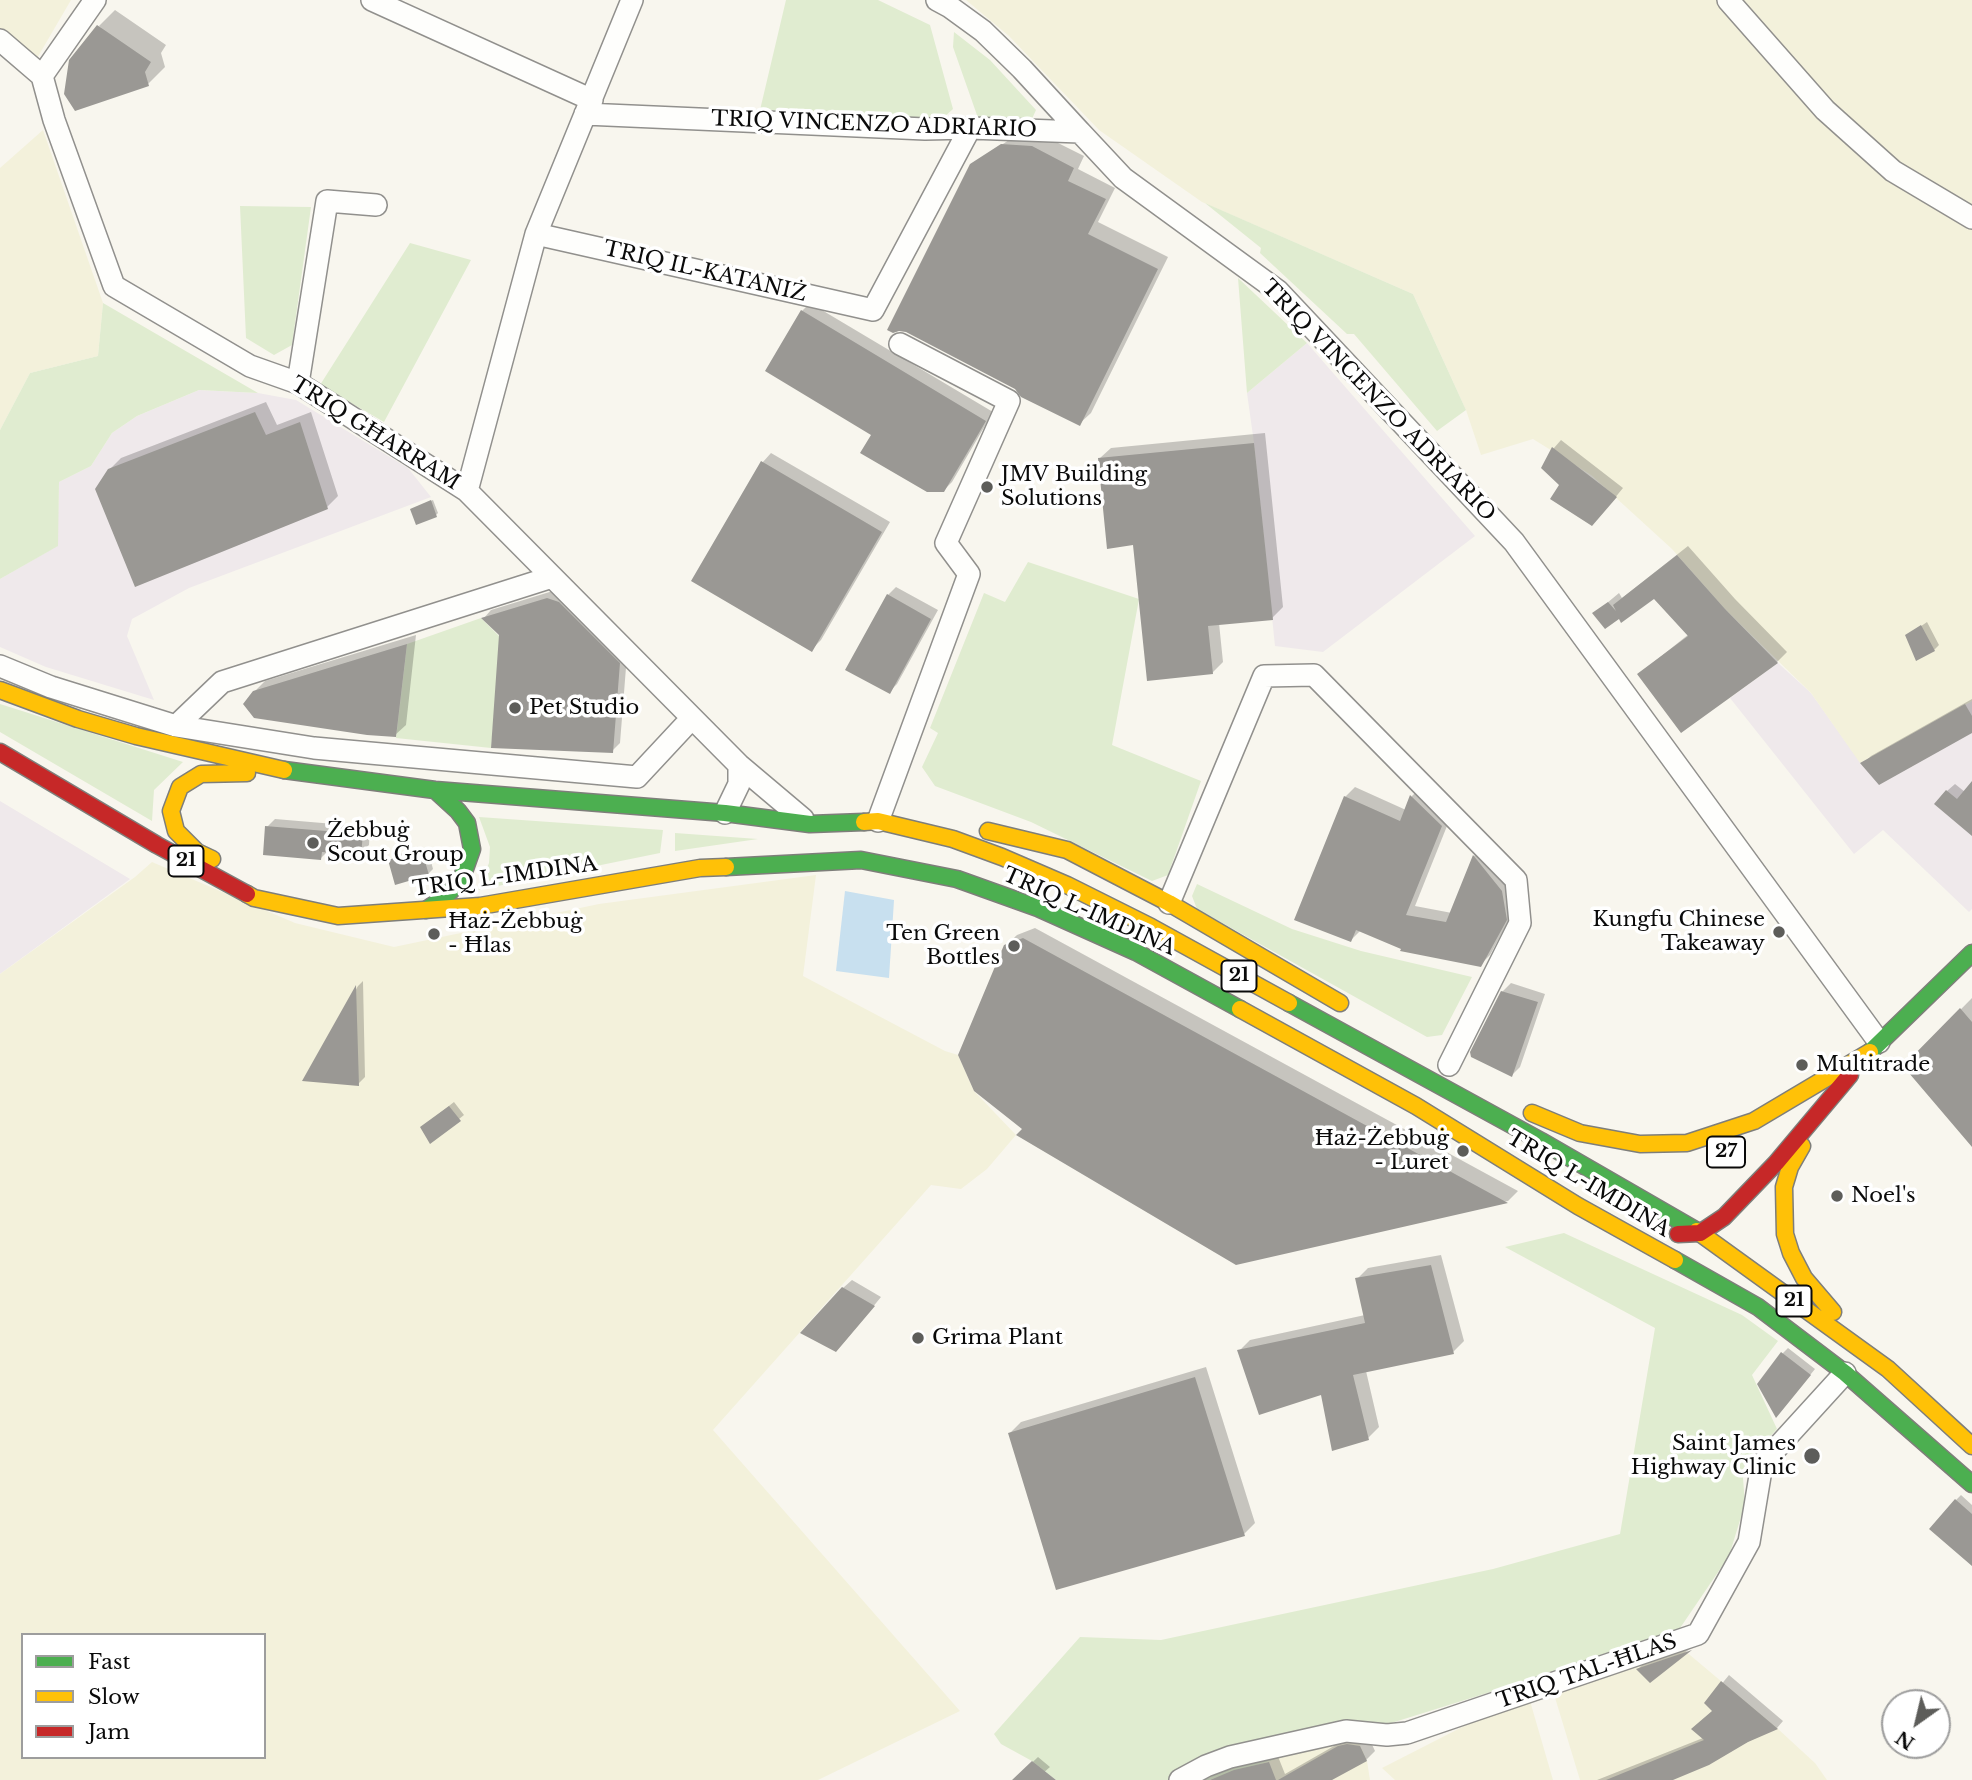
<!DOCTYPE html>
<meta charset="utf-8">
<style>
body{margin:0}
#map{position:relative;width:1972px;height:1780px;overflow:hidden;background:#f8f6ee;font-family:"Libre Baskerville",serif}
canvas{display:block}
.legend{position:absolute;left:21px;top:1633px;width:245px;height:126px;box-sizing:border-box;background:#fff;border:2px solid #9d9d9d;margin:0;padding:9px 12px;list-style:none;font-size:21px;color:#0a0a0a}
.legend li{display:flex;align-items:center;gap:14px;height:35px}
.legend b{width:35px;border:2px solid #9d9d9d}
.north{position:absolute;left:1881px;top:1689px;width:70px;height:70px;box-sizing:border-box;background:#fff;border:2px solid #9d9d9d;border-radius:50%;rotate:214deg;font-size:19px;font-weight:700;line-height:28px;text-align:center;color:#0a0a0a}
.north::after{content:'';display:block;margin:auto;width:24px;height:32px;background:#5d5d5a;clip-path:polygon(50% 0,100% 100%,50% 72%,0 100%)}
</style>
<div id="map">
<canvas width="1972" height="1780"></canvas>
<ul class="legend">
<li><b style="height:9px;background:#4caf50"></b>Fast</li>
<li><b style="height:9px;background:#ffc107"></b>Slow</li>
<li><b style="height:9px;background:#c62828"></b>Jam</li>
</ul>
<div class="north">N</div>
</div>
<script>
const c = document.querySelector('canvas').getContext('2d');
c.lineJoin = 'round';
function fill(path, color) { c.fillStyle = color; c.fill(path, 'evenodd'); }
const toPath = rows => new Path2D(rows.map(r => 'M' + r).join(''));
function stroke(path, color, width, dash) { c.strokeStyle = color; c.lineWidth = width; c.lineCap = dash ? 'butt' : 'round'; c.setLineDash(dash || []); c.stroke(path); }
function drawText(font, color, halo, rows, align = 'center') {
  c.font = font + ' "Libre Baskerville",serif'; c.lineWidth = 7; c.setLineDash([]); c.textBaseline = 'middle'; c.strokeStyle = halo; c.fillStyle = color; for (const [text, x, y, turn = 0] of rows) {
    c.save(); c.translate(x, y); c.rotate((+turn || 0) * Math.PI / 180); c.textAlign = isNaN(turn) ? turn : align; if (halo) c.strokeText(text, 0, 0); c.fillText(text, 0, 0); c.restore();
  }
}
fill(toPath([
 [1307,343,1475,536,1323,652,1275,646,1254,443,1247,393],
 [199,390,258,393,296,400,408,468,431,497,189,588,132,619,127,636,154,700,46,667,0,647,0,579,57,546,59,482,91,466,112,433,137,416],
 [1778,663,1811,693,1861,763,1972,701,1972,909,1969,912,1883,830,1854,854,1730,698],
 [0,801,130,879,0,974]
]), '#efe9eb');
fill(toPath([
 [0,0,71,0,36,60,0,30],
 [966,0,1972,0,1972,701,1860,763,1811,693,1725,609,1672,549,1591,475,1533,439,1481,455,1466,410,1413,294,1202,202,1099,130,1009,36],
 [43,130,103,303,98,356,30,373,0,430,0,168],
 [152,862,295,923,394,947,599,904,816,875,803,976,945,1051,958,1055,974,1091,1016,1135,987,1169,961,1189,931,1185,713,1430,960,1711,818,1780,0,1780,0,974,135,877],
 [23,1635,264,1635,264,1757,23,1757],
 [1684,1650,1778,1729,1815,1763,1827,1780,1580,1780,1553,1691],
 [1530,1701,1553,1780,1395,1780,1382,1768,1472,1722],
 [1356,1736,1367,1761,1370,1780,1210,1780,1266,1756]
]), '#f3f1db');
fill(toPath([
 [786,0,878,0,930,25,953,109,942,119,760,110],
 [954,32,990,60,1036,110,1031,121,978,118,953,47],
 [1205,203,1413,294,1466,410,1437,431,1354,334,1347,334,1260,253,1261,248],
 [240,206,311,207,292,345,274,355,246,338],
 [410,243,471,260,384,422,320,385],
 [1238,278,1307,343,1247,393],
 [103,303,258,393,199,390,137,416,112,433,91,466,59,482,58,546,0,579,0,430,30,373,98,356],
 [1028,562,1139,599,1112,745,1201,781,1168,875,1152,881,1031,822,935,786,922,767,938,733,930,728,984,593,1005,602],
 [481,618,501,638,491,748,396,738,407,644],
 [0,704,183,762,154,790,152,821,0,732],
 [479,817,663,830,660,853,478,890,489,863,490,847],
 [675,833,758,839,675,851],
 [1197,884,1292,929,1361,951,1472,977,1442,1035,1427,1037,1197,909,1192,896],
 [1564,1233,1742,1315,1778,1341,1752,1375,1777,1429,1749,1459,1743,1478,1745,1504,1729,1556,1676,1634,1209,1780,1056,1780,1032,1761,1001,1744,994,1734,1080,1637,1161,1640,1493,1569,1620,1534,1655,1328,1505,1247]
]), '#e0ecd0');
fill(toPath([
 [845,891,894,900,889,978,836,971]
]), '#c8e0ef');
fill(toPath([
 [115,10,166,45,161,53,165,67,148,84,99,26],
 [1044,136,1084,156,1078,169,1115,188,1098,222,1168,257,1091,413,1079,424,971,165,1009,140,1007,138],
 [810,303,993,412,952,482,944,490,873,434,802,311],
 [266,402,277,425,311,412,338,496,327,507,109,470,121,458],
 [1265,433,1283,607,1272,618,1219,623,1223,662,1212,673,1134,543,1100,458,1111,448],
 [1561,440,1623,488,1600,516,1543,468,1554,448],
 [771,453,890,522,821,640,812,649,762,463],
 [433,500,438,513,436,515,414,508],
 [1688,546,1735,599,1787,652,1777,662,1681,730,1639,674,1689,634,1654,596,1620,616,1595,613,1619,593,1622,598],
 [896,587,938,610,897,684,889,692,888,595],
 [556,590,627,655,620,743,612,751,484,618,491,610],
 [1927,622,1939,645,1934,650,1907,636],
 [416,635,406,725,395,735,254,692,265,681],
 [1972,699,1972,731,1863,764,1871,756],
 [1955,784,1965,792,1972,784,1972,834,1947,791],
 [1355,787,1406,810,1412,796,1421,787,1451,816,1415,906,1452,913,1474,856,1483,847,1511,882,1515,909,1490,955,1480,965,1361,930,1351,940,1297,919,1345,797],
 [275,819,370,827,369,845,360,853,329,850,321,858,267,827],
 [427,847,433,869,428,874,390,860,396,855],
 [1035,928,1518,1191,1508,1201,1237,1263,1024,1129,1005,946,1017,935],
 [363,981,365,1077,358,1084,305,1080,358,986],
 [1511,983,1545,994,1520,1067,1512,1075,1502,992],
 [1972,998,1972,1145,1905,1066],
 [454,1102,464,1115,459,1119,427,1123],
 [1441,1255,1464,1341,1453,1352,1366,1371,1379,1427,1368,1438,1323,1392,1239,1351,1250,1340,1365,1315,1357,1279,1368,1268],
 [852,1280,881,1297,844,1342,843,1288],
 [1788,1348,1815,1369,1781,1411,1783,1353],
 [1206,1367,1255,1523,1244,1534,1010,1433,1021,1422],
 [1961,1495,1972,1505,1972,1556,1956,1500],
 [1691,1648,1650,1680,1638,1669,1643,1664],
 [1729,1675,1783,1721,1777,1728,1666,1780,1597,1780,1703,1738,1714,1710,1706,1703],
 [1348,1738,1369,1738,1375,1751,1366,1760,1328,1780,1204,1780,1244,1761,1277,1754,1285,1774],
 [1038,1757,1050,1767,1035,1780,1014,1780]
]), '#0003');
fill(toPath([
 [97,25,151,62,145,72,149,86,75,111,64,94,69,60],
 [1001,144,1032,146,1074,168,1068,181,1106,199,1088,234,1158,269,1080,426,1021,397,1015,389,906,332,899,331,893,333,887,330,970,164],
 [801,310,986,421,944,492,927,492,860,453,871,435,765,371],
 [255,412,266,435,300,422,328,509,135,587,95,489,108,469],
 [1254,443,1273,620,1208,626,1213,674,1147,681,1133,545,1107,549,1098,458],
 [1552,447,1617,497,1592,526,1550,499,1559,485,1541,468],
 [761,461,882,532,812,652,691,581],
 [431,500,437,517,416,525,410,509],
 [1677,555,1725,609,1778,663,1681,733,1637,674,1688,636,1654,599,1621,623,1619,619,1605,629,1592,613,1608,602,1616,611,1613,605],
 [887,594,931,619,890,694,845,670],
 [547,598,559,602,620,663,613,753,491,748,499,635,481,618],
 [1921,625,1935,651,1916,661,1905,635],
 [407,644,396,737,367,735,254,718,243,704,253,691],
 [1965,704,1972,716,1972,733,1879,785,1860,763],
 [1972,781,1972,836,1934,804,1946,790,1957,799],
 [1410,795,1442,826,1406,915,1446,922,1473,855,1502,891,1507,920,1481,967,1400,951,1401,949,1356,930,1351,942,1294,920,1344,796,1400,821],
 [265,826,363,834,361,855,322,852,321,860,263,855],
 [422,851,429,875,395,885,388,860],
 [1023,938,1508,1203,1236,1265,1016,1135,1022,1129,974,1091,958,1055,1004,945],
 [356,985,359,1086,302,1081],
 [1501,991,1538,1002,1512,1077,1471,1057,1470,1052],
 [1960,1008,1972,1022,1972,1147,1903,1066],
 [449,1106,461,1121,430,1144,420,1127],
 [1431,1265,1454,1354,1353,1375,1369,1440,1332,1451,1321,1395,1259,1415,1237,1350,1365,1323,1355,1278],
 [842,1287,875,1306,836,1352,800,1333],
 [1781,1352,1811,1375,1776,1418,1757,1384],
 [1195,1377,1245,1536,1056,1590,1008,1433],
 [1955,1499,1972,1514,1972,1566,1929,1529],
 [1692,1650,1650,1683,1636,1669],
 [1721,1681,1778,1729,1748,1742,1709,1765,1673,1780,1606,1780,1704,1740,1691,1729,1712,1711,1704,1703],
 [1347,1744,1360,1746,1367,1761,1332,1780,1278,1780,1338,1746],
 [1032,1761,1056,1780,1012,1780],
 [1269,1762,1276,1780,1210,1780,1234,1770]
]), '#9a9894');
const street = toPath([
 [372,0,592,100],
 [937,0,950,7,983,31,1022,69,1080,132],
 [1728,0,1825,110,1893,171,1972,218],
 [0,40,42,76,54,120,114,286,250,366,298,383,467,491,739,765,803,819],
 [42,76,95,0],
 [585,114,925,129,970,128,1080,132,1123,178,1278,291,1514,542,1879,1042],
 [536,234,873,310,970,128],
 [298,383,327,201,376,205],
 [467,491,536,234,632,0],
 [0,666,51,687,176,726,314,748,637,777,692,718],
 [176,726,222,682,552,577],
 [725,813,739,784,739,765],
 [878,821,969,574,946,543,1009,401,900,344],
 [1169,903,1264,676,1314,675,1516,880,1520,923,1449,1065],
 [1180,1780,1206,1766,1230,1757,1346,1731,1387,1735,1407,1733,1698,1634,1749,1542,1762,1464,1845,1373]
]);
const fast = toPath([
 [284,770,435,790,725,813,810,824,864,822],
 [726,867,861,860,957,879,1038,908,1136,952,1240,1009],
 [426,910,446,896,461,880,472,849,467,823,458,811,435,790],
 [1289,1003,1541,1141,1697,1231],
 [1870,1052,1972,953],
 [1675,1260,1758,1307,1845,1373,1972,1484]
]);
const slow = toPath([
 [0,690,78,719,136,736,284,770],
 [864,822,878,821,953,839,1002,857,1067,885,1151,927,1289,1003],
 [988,831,1067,850,1169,903,1340,1003],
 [212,859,197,852,176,831,171,811,180,787,201,774,247,773],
 [247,894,254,898,338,916,480,906,700,868,726,867],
 [1240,1009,1416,1106,1578,1206,1675,1260],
 [1532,1113,1580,1133,1640,1144,1687,1143,1754,1121,1870,1052],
 [1802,1146,1790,1167,1784,1187,1785,1234,1791,1253,1804,1278,1833,1312],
 [1697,1231,1888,1369,1972,1446]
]);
const jam = toPath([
 [0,752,157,845,247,894],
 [1678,1234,1700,1233,1724,1217,1776,1163,1850,1075]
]);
stroke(street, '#91908d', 24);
stroke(fast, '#7e7e7a', 19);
stroke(slow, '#7e7e7a', 19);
stroke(jam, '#7e7e7a', 19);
stroke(street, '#fefefc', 21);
stroke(fast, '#4caf50', 16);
stroke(slow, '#ffc107', 16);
stroke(jam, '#c62828', 16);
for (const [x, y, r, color] of [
 [987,487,7,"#5d5d5a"],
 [515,708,7,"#5d5d5a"],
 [313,843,7,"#5d5d5a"],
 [1779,932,7,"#5d5d5a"],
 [434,934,7,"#5d5d5a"],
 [1014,946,7,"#5d5d5a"],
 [1802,1065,7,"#5d5d5a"],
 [1463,1151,7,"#5d5d5a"],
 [1837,1196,7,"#5d5d5a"],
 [918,1338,7,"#5d5d5a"],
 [1812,1456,9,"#5d5d5a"]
]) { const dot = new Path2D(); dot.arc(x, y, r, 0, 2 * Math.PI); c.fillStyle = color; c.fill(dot); stroke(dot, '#fff', 2.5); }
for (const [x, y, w] of [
 [186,861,35],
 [1239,976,35],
 [1726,1152,38],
 [1794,1301,35]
]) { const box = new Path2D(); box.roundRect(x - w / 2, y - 15.5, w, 31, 5); c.fillStyle = '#fff'; c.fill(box); stroke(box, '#0a0a0a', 2); }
drawText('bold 19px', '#0a0a0a', null, [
 ["21",186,861],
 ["21",1239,976],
 ["27",1726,1152],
 ["21",1794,1301]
]);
drawText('21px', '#0a0a0a', '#fff', [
 ["TRIQ VINCENZO ADRIARIO",874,125,2],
 ["TRIQ IL-KATANIŻ",705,272,13],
 ["TRIQ VINCENZO ADRIARIO",1378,401,46],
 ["TRIQ GĦARRAM",375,434,32],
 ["TRIQ L-IMDINA",505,877,-8],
 ["TRIQ L-IMDINA",1089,912,24],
 ["TRIQ L-IMDINA",1588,1184,31],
 ["TRIQ TAL-ĦLAS",1587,1672,-19]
]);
drawText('21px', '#0a0a0a', '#fff', [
 ["JMV Building",1001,475],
 ["Solutions",1001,499],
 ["Pet Studio",529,708],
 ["Żebbuġ",327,831],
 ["Scout Group",327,855],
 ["Kungfu Chinese",1765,920,"right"],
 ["Takeaway",1765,944,"right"],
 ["Ħaż-Żebbuġ",448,922],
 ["- Ħlas",448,946],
 ["Ten Green",1000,934,"right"],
 ["Bottles",1000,958,"right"],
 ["Multitrade",1816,1065],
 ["Ħaż-Żebbuġ",1449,1139,"right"],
 ["- Luret",1449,1163,"right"],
 ["Noel's",1851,1196],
 ["Grima Plant",932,1338],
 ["Saint James",1796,1444,"right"],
 ["Highway Clinic",1796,1468,"right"]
], 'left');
</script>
